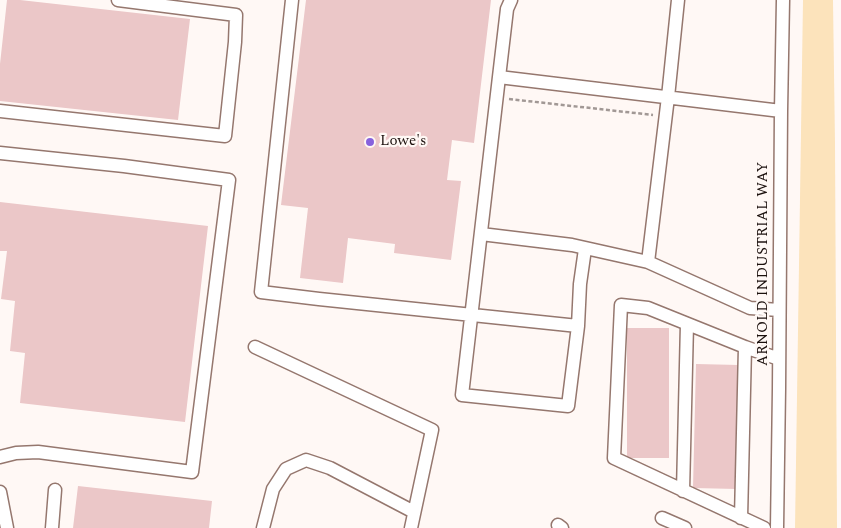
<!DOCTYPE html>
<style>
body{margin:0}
canvas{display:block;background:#fff8f5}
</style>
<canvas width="841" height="528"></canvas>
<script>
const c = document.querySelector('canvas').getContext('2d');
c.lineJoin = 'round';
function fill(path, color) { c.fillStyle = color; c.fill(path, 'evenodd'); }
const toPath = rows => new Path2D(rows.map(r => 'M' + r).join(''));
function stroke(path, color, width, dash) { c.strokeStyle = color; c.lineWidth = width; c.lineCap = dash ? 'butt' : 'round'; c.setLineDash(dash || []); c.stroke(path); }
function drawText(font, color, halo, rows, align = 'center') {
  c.font = font + ' Spectral,serif'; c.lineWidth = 4.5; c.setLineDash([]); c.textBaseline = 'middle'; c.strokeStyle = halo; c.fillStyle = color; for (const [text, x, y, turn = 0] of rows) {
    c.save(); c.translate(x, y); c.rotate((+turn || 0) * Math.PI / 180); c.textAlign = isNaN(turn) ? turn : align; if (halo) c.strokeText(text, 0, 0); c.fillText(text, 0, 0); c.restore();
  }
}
fill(toPath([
 [803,0,833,0,835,144,837,528,795,528]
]), '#fce3bb');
fill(toPath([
 [7,0,20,0,190,19,178,120,0,101,0,64],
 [306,0,491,0,474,143,452,140,447,180,461,181,451,260,394,253,395,244,348,238,343,283,300,278,308,208,281,205],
 [0,202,208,226,185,422,20,403,25,353,10,351,15,301,1,299,7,251,0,251],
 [627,328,669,328,669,458,627,458],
 [696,364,739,365,737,489,693,488],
 [78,486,212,501,209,528,73,528]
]), '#ebc7c8');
const minor = toPath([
 [292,0,261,292,319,299,578,326],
 [511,0,507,9,499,77,462,395,568,406,578,326,580,284,585,249],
 [499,77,781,111],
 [0,111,225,136,235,42,236,15,118,0],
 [0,153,124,166,229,180,192,472,38,452,16,453,0,457],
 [481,234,572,245,648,262,750,308,779,310],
 [648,262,668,97,678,0],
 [255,347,432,430,411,528],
 [683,491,687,324],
 [0,492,7,528],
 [662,518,685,528],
 [741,518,745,347],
 [558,525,562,528],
 [52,528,55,490],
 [263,528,273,489,286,469,306,460,330,468,414,512],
 [764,528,614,458,621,305,648,308,745,347,779,359],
 [777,528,779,389,781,111,783,0]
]);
stroke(minor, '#95776e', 15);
stroke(toPath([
 [509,99,653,115]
]), '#a19895', 2.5, [4, 2.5]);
stroke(minor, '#fff', 12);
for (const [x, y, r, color] of [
 [370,142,5,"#8762dd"]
]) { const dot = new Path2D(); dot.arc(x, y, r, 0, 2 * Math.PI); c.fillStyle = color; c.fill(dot); stroke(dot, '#fff8f5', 2); }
drawText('15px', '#1b100d', '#fff8f5', [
 ["Lowe's",380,142]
], 'left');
drawText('15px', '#1b100d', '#fff8f5', [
 ["ARNOLD INDUSTRIAL WAY",764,264,-90]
]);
</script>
